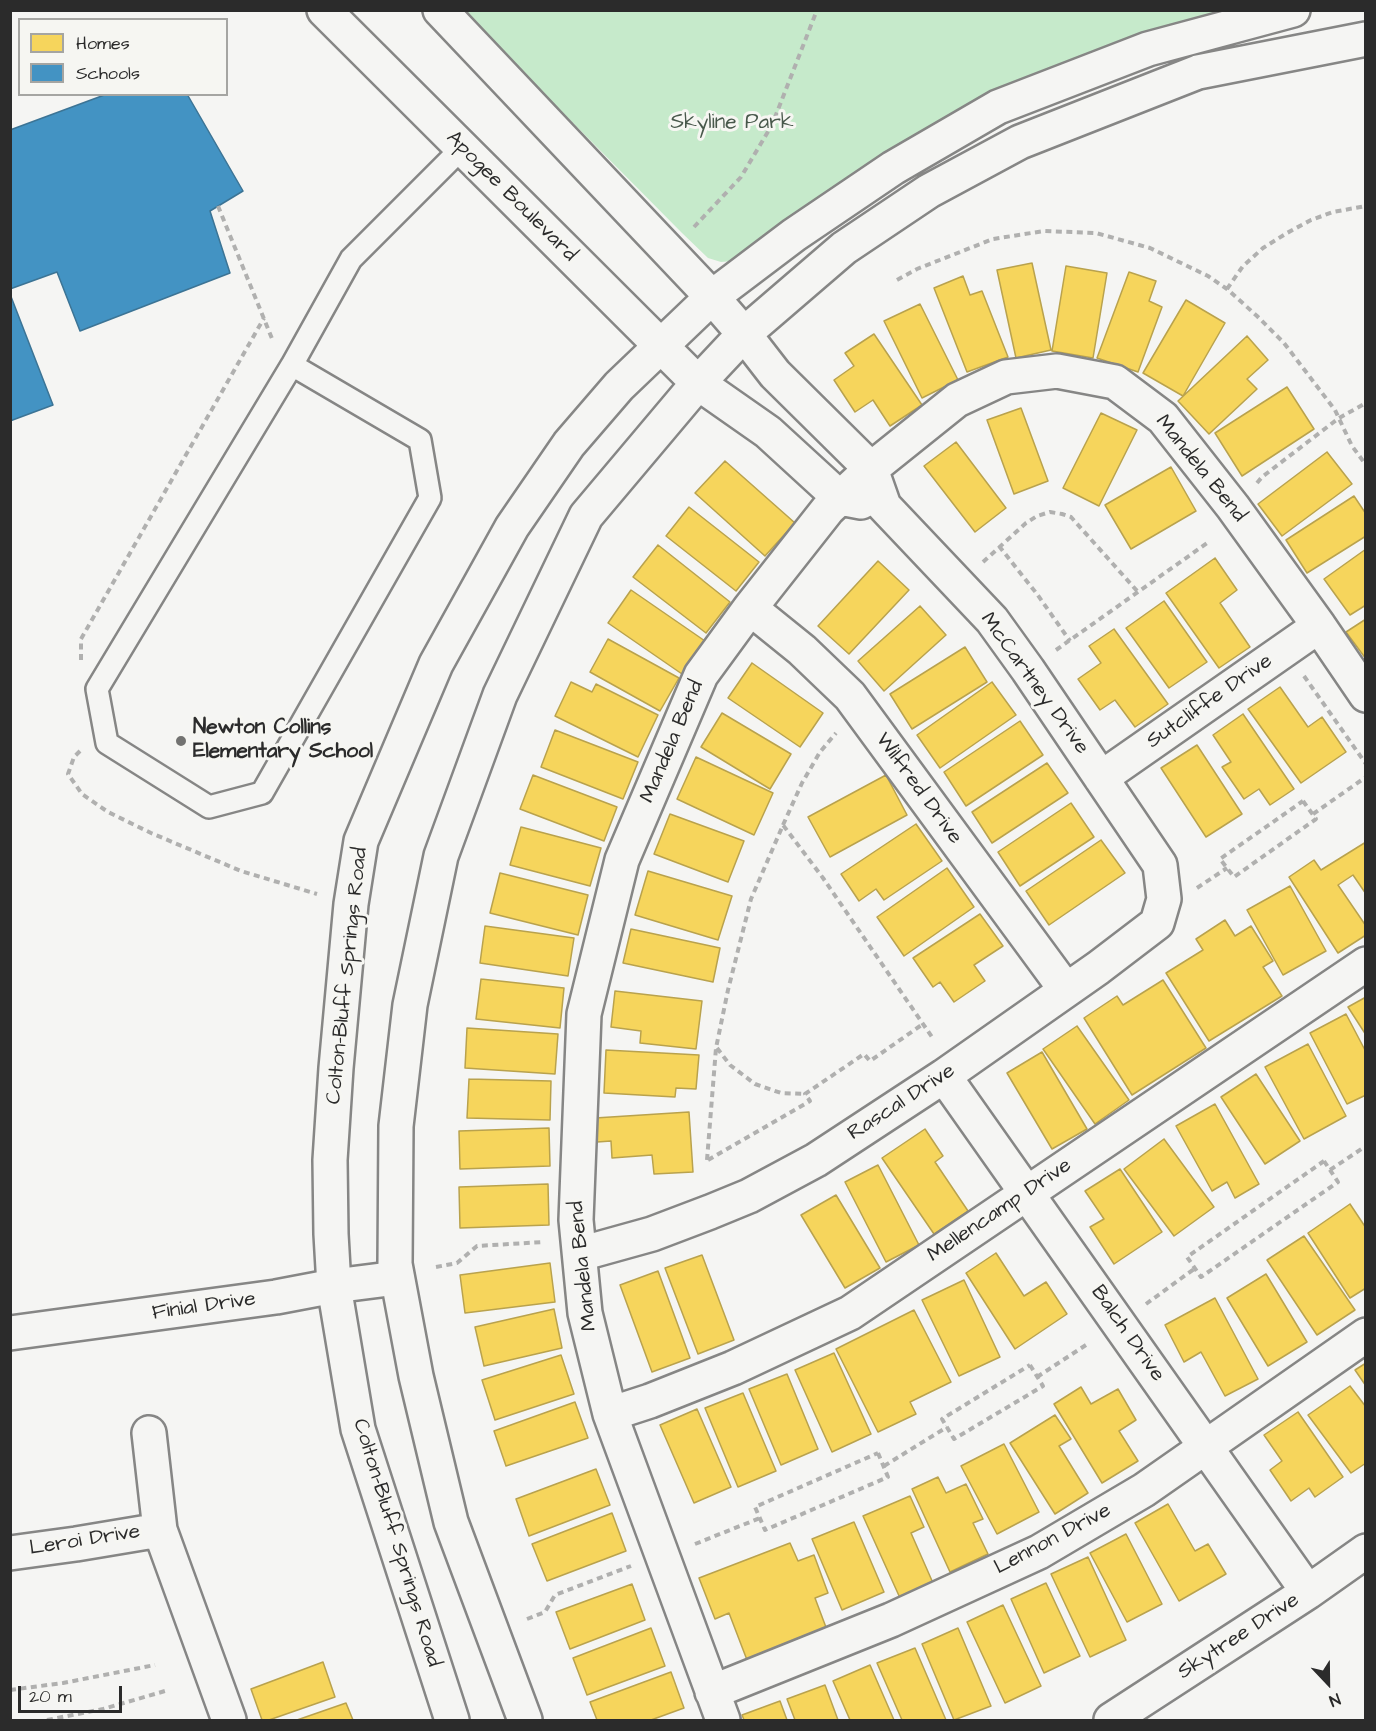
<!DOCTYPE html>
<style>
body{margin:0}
#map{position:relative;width:1376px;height:1731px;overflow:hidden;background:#f5f5f3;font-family:"Architects Daughter",sans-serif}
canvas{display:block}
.frame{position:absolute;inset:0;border:12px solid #2b2b2b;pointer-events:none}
.legend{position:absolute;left:18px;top:18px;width:210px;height:78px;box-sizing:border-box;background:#f6f6f2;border:2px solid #a5a5a2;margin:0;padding:8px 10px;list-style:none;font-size:18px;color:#2b2b2b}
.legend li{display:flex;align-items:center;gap:12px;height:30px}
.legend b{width:30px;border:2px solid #a5a5a2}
.north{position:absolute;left:1298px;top:1653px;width:60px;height:60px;-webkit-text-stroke:4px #f6f6f2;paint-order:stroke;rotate:158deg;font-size:16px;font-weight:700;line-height:24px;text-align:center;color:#2b2b2b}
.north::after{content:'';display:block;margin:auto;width:21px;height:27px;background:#2b2b2b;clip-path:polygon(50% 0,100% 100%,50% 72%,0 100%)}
.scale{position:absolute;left:18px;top:1686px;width:104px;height:27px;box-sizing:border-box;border:3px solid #2b2b2b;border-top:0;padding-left:8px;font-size:18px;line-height:21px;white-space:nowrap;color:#2b2b2b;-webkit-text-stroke:4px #f6f6f2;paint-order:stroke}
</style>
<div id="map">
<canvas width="1376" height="1731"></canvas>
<div class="frame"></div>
<ul class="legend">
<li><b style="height:16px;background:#f6d55c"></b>Homes</li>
<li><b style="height:16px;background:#4393c3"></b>Schools</li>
</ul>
<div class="north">N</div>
<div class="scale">20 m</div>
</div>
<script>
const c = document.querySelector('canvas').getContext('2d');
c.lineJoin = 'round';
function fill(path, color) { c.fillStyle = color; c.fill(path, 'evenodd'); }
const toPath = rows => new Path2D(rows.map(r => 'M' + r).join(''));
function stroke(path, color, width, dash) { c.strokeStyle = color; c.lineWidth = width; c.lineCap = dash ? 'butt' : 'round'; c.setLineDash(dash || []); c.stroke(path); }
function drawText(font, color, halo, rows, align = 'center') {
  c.font = font + ' "Architects Daughter",sans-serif'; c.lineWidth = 6; c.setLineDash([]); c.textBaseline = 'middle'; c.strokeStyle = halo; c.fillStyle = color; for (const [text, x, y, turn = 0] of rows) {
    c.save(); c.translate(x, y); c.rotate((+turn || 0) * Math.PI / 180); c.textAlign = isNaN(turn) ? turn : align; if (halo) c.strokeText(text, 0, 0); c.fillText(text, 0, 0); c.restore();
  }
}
fill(toPath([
 [462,11,1232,11,1157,31,732,261,721,262,708,258,682,233]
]), '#c6eacb');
const homes = toPath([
 [1032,263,1051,350,1016,358,997,270,1032,263],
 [1066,266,1107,273,1093,358,1052,351,1066,266],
 [1129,272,1156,281,1149,301,1162,307,1138,372,1097,358,1129,272],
 [963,276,970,295,982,291,1008,357,967,372,934,288,963,276],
 [1186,300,1225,323,1183,396,1143,373,1186,300],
 [920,304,958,380,922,398,884,321,920,304],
 [874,334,922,405,890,426,873,400,855,412,834,380,854,366,845,353,874,334],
 [1247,336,1268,360,1247,379,1257,389,1209,434,1178,401,1247,336],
 [1287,387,1314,429,1242,476,1215,433,1287,387],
 [1021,408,1048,481,1014,494,987,420,1021,408],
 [1101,413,1137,430,1099,506,1063,488,1101,413],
 [956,442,1006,508,975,532,924,466,956,442],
 [1327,452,1352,484,1282,536,1258,504,1327,452],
 [725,461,795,523,765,556,695,493,725,461],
 [1171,467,1196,511,1131,549,1105,505,1171,467],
 [1354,496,1366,514,1366,536,1307,573,1286,540,1354,496],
 [689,507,759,562,736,591,666,536,689,507],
 [658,545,730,602,706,633,633,577,658,545],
 [1366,549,1366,605,1350,615,1324,579,1366,549],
 [1215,558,1237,590,1220,603,1250,647,1219,668,1166,593,1215,558],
 [878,561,909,590,849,654,818,626,878,561],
 [631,590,705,641,682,674,608,623,631,590],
 [1164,601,1207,662,1169,688,1126,628,1164,601],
 [920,606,946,635,884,691,858,661,920,606],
 [1366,619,1366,659,1346,632,1366,619],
 [1114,629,1168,704,1135,727,1115,700,1100,710,1078,679,1101,663,1089,646,1114,629],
 [608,639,679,678,660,711,590,672,608,639],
 [965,647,987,682,912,729,890,694,965,647],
 [752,663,823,713,800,747,728,698,752,663],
 [571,682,592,692,596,684,658,715,638,757,555,716,571,682],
 [992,682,1016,715,940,768,917,735,992,682],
 [1280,687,1308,727,1322,717,1346,752,1301,783,1248,709,1280,687],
 [722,713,791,754,770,789,701,747,722,713],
 [1243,714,1294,789,1270,805,1259,789,1244,799,1222,767,1231,762,1213,735,1243,714],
 [1020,721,1043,755,966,806,944,772,1020,721],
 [555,730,638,762,623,799,541,767,555,730],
 [1197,745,1242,814,1206,837,1161,768,1197,745],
 [696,757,773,793,754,835,677,799,696,757],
 [1047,763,1068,793,992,843,972,812,1047,763],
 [533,775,617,807,604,841,520,809,533,775],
 [886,775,907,815,830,857,808,817,886,775],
 [1071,803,1094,837,1020,886,998,852,1071,803],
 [670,814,744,841,728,882,654,854,670,814],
 [916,824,942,861,884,900,876,889,859,901,841,874,916,824],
 [521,827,601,848,590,886,510,865,521,827],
 [1101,840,1125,873,1049,925,1026,891,1101,840],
 [1366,842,1366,894,1353,875,1338,885,1366,926,1366,935,1338,953,1289,877,1314,860,1321,870,1366,842],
 [947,868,974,907,904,956,877,917,947,868],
 [648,871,732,896,718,940,635,915,648,871],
 [500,873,588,895,578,935,490,913,500,873],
 [1290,886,1326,951,1283,975,1247,910,1290,886],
 [980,914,1003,946,974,965,985,981,954,1002,940,982,933,987,913,958,980,914],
 [1225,920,1235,936,1251,926,1273,961,1263,967,1282,996,1209,1041,1166,973,1203,950,1196,939,1225,920],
 [485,926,574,938,568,976,480,963,485,926],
 [631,929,720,948,713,982,623,963,631,929],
 [481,979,564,988,560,1028,476,1019,481,979],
 [1163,980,1206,1048,1132,1095,1084,1018,1117,996,1123,1005,1163,980],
 [615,991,702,1001,696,1049,640,1043,641,1031,611,1027,615,991],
 [1366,997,1366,1035,1348,1007,1366,997],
 [1346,1014,1366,1052,1366,1095,1347,1104,1310,1033,1346,1014],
 [1077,1026,1129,1100,1095,1124,1043,1049,1077,1026],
 [467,1028,558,1034,555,1074,465,1068,467,1028],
 [1308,1044,1346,1116,1304,1139,1265,1067,1308,1044],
 [606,1050,699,1055,696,1089,676,1088,675,1097,604,1093,606,1050],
 [1042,1052,1087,1129,1052,1149,1007,1073,1042,1052],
 [1256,1074,1300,1141,1265,1164,1221,1097,1256,1074],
 [469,1079,551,1081,550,1120,467,1118,469,1079],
 [1215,1104,1259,1184,1235,1198,1227,1182,1212,1191,1176,1126,1215,1104],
 [689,1112,693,1172,654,1174,652,1155,612,1158,611,1141,597,1142,595,1118,689,1112],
 [549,1128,550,1166,460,1169,459,1131,549,1128],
 [925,1129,943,1156,935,1162,968,1211,934,1234,882,1158,925,1129],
 [1164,1139,1214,1207,1174,1236,1124,1169,1164,1139],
 [878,1165,919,1245,886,1262,845,1182,878,1165],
 [1120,1169,1162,1232,1114,1264,1090,1227,1104,1219,1085,1191,1120,1169],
 [548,1184,549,1225,460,1228,459,1187,548,1184],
 [836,1195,880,1268,845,1288,801,1215,836,1195],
 [1350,1204,1366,1228,1366,1288,1350,1298,1308,1233,1350,1204],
 [1304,1236,1355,1310,1317,1335,1267,1260,1304,1236],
 [996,1253,1024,1296,1046,1282,1067,1314,1015,1349,966,1273,996,1253],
 [702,1255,734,1340,698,1354,665,1268,702,1255],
 [550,1263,555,1302,465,1313,460,1275,550,1263],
 [658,1271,690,1358,652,1372,620,1285,658,1271],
 [1266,1274,1307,1342,1268,1366,1227,1298,1266,1274],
 [964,1280,1000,1357,959,1376,922,1300,964,1280],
 [1215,1298,1258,1379,1225,1396,1201,1352,1184,1362,1165,1325,1215,1298],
 [554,1309,562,1348,484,1366,475,1327,554,1309],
 [914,1310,951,1382,910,1402,916,1414,878,1432,836,1349,914,1310],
 [834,1353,871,1434,832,1452,795,1370,834,1353],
 [561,1355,574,1394,495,1420,482,1380,561,1355],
 [1366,1363,1366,1386,1355,1370,1366,1363],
 [787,1374,818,1449,781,1465,749,1389,787,1374],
 [1350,1386,1366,1407,1366,1463,1351,1473,1308,1415,1350,1386],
 [1081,1387,1091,1404,1118,1389,1136,1420,1119,1431,1138,1461,1102,1483,1054,1404,1081,1387],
 [743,1393,776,1471,738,1487,705,1408,743,1393],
 [575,1402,588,1438,506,1466,494,1431,575,1402],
 [697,1409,731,1487,694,1503,660,1425,697,1409],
 [1298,1412,1343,1477,1315,1497,1309,1488,1291,1501,1270,1470,1282,1461,1264,1435,1298,1412],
 [1055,1415,1071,1439,1059,1446,1088,1493,1055,1514,1010,1443,1055,1415],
 [1004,1444,1039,1512,997,1534,961,1466,1004,1444],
 [596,1469,610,1505,529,1536,516,1499,596,1469],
 [938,1477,946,1493,966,1484,983,1519,973,1523,988,1554,950,1572,912,1489,938,1477],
 [910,1496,924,1527,911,1533,933,1583,900,1598,863,1516,910,1496],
 [1168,1504,1195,1551,1208,1544,1226,1574,1179,1601,1135,1523,1168,1504],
 [612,1513,626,1551,547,1581,532,1544,612,1513],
 [854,1522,884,1592,842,1610,812,1539,854,1522],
 [1126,1534,1162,1604,1127,1622,1090,1553,1126,1534],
 [790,1543,798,1561,814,1555,828,1593,815,1598,827,1630,747,1660,729,1613,715,1619,699,1578,790,1543],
 [1088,1557,1126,1640,1090,1657,1051,1574,1088,1557],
 [1046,1583,1080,1656,1044,1673,1011,1599,1046,1583],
 [632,1584,645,1620,570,1649,556,1612,632,1584],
 [1003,1605,1041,1686,1005,1703,967,1622,1003,1605],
 [651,1628,665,1666,587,1695,573,1658,651,1628],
 [958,1628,991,1706,954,1720,922,1644,958,1628],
 [915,1648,946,1720,902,1720,877,1663,915,1648],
 [323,1662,335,1697,269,1720,262,1720,251,1689,323,1662],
 [870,1665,894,1720,850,1720,833,1681,870,1665],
 [671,1672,684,1708,651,1720,597,1720,590,1702,671,1672],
 [825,1685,838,1720,795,1720,787,1699,825,1685],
 [780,1701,787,1720,744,1720,742,1715,780,1701],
 [346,1703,353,1720,297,1720,346,1703]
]);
fill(homes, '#f6d55c');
stroke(homes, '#b9a24d', 1.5);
const schools = toPath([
 [107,94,187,94,243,191,210,211,230,273,80,331,57,272,10,289,10,130,107,94],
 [10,294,53,405,10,421,10,294]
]);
fill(schools, '#4393c3');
stroke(schools, '#3c7495', 1.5);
const lane = toPath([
 [292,365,420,440,430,498,262,793,209,807,107,743,97,689,292,365,351,259,462,148]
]);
const street = toPath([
 [698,383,768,432,840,498,861,502],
 [750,608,802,650,850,696,1066,990],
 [1101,778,1319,626],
 [944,1076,1308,1592],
 [580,1254,652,1234,710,1212,749,1196,816,1160,944,1076,1098,968,1157,923,1164,899,1160,865,1028,670,992,620,884,506,871,469,775,374,744,334],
 [10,1333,276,1297,334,1286,397,1278],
 [610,1414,650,1401,733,1368,850,1313,1366,964],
 [149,1433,160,1530,229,1720],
 [10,1553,76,1544,160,1530],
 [712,1692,891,1620,1039,1552,1144,1490,1366,1335],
 [723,1720,610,1414,585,1313,576,1220,584,1014,622,860,701,675,750,608,828,509,871,469,957,400,1006,377,1057,371,1115,382,1163,418,1233,507,1319,626,1366,695],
 [1111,1720,1308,1592,1366,1551]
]);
const secondary = toPath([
 [324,10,698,383],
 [440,10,712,297,744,334],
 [452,1720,358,1429,334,1286,331,1234,330,1160,336,1068,351,904,361,841,436,664,512,527,569,444,619,386,712,297,794,235,893,168,998,107,1148,49,1293,10],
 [525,1720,451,1522,416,1376,395,1264,396,1126,410,1005,441,856,500,695,586,516,698,383,744,334,844,248,929,191,1020,142,1198,72,1366,39]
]);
stroke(lane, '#868685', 26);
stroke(street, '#868685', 38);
stroke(secondary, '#868685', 38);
stroke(toPath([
 [218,206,273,341],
 [694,227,741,177,772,125,817,10],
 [897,280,917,269,993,239,1044,231,1096,233,1150,248,1208,276,1227,289,1257,316,1284,343,1335,410,1352,446,1366,465],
 [1227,289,1243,266,1263,248,1287,233,1311,220,1333,212,1366,206],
 [1257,483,1262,477,1339,418,1366,403],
 [999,546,1037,594,1070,641],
 [983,562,1026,523,1037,516,1050,512,1062,514,1071,517,1138,592],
 [1056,650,1210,541],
 [81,660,81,639,264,318],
 [1304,676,1366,764],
 [80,751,74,757,68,774,82,794,108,812,151,833,241,871,317,894],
 [1303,801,1316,819,1234,877,1220,859,1303,801],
 [1313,814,1366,777],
 [783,825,802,783,820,752,836,733],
 [1197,888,1227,868],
 [717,1048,730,1065,755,1084,781,1093,805,1094],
 [707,1160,716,1048,728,990,751,899,783,825,823,878,934,1040],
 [708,1160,810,1101,805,1094,864,1054,870,1061,923,1024],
 [1324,1161,1338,1182,1201,1277,1187,1257,1324,1161],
 [1330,1170,1366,1146],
 [436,1267,457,1263,477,1246,543,1242],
 [1146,1304,1194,1269],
 [1030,1365,1043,1386,954,1439,942,1419,1030,1365],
 [1037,1377,1089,1343],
 [878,1453,888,1477,765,1530,755,1507,878,1453],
 [884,1466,947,1427],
 [695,1544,760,1518],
 [527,1619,545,1612,555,1595,631,1566],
 [10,1690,63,1683,155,1665],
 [47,1720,103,1709,165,1691]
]), '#b0b0af', 4, [6, 4.5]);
stroke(lane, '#f5f5f3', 21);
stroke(street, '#f5f5f3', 33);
stroke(secondary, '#f5f5f3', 33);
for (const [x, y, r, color] of [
 [181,741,6,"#727271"]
]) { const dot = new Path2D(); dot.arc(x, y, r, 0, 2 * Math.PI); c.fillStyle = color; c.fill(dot); stroke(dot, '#f6f6f2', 2); }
drawText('21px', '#48584b', '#f6f6f2', [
 ["Skyline Park",732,124]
]);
drawText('21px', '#2b2b2b', '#f6f6f2', [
 ["Apogee Boulevard",511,197,45],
 ["Mandela Bend",1200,469,51],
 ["McCartney Drive",1034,684,54],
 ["Sutcliffe Drive",1210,702,-35],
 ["Mandela Bend",673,742,-67],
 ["Wilfred Drive",918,789,54],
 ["Colton-Bluff Springs Road",348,976,-84],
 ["Rascal Drive",902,1103,-33],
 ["Mellencamp Drive",1000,1211,-34],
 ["Mandela Bend",584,1266,-96],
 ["Finial Drive",204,1307,-8],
 ["Balch Drive",1127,1334,55],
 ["Lennon Drive",1053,1540,-28],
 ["Leroi Drive",85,1541,-9],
 ["Colton-Bluff Springs Road",396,1543,73],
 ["Skytree Drive",1239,1637,-33]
]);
drawText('bold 21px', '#2b2b2b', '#f6f6f2', [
 ["Newton Collins",193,729],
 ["Elementary School",193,753]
], 'left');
</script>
